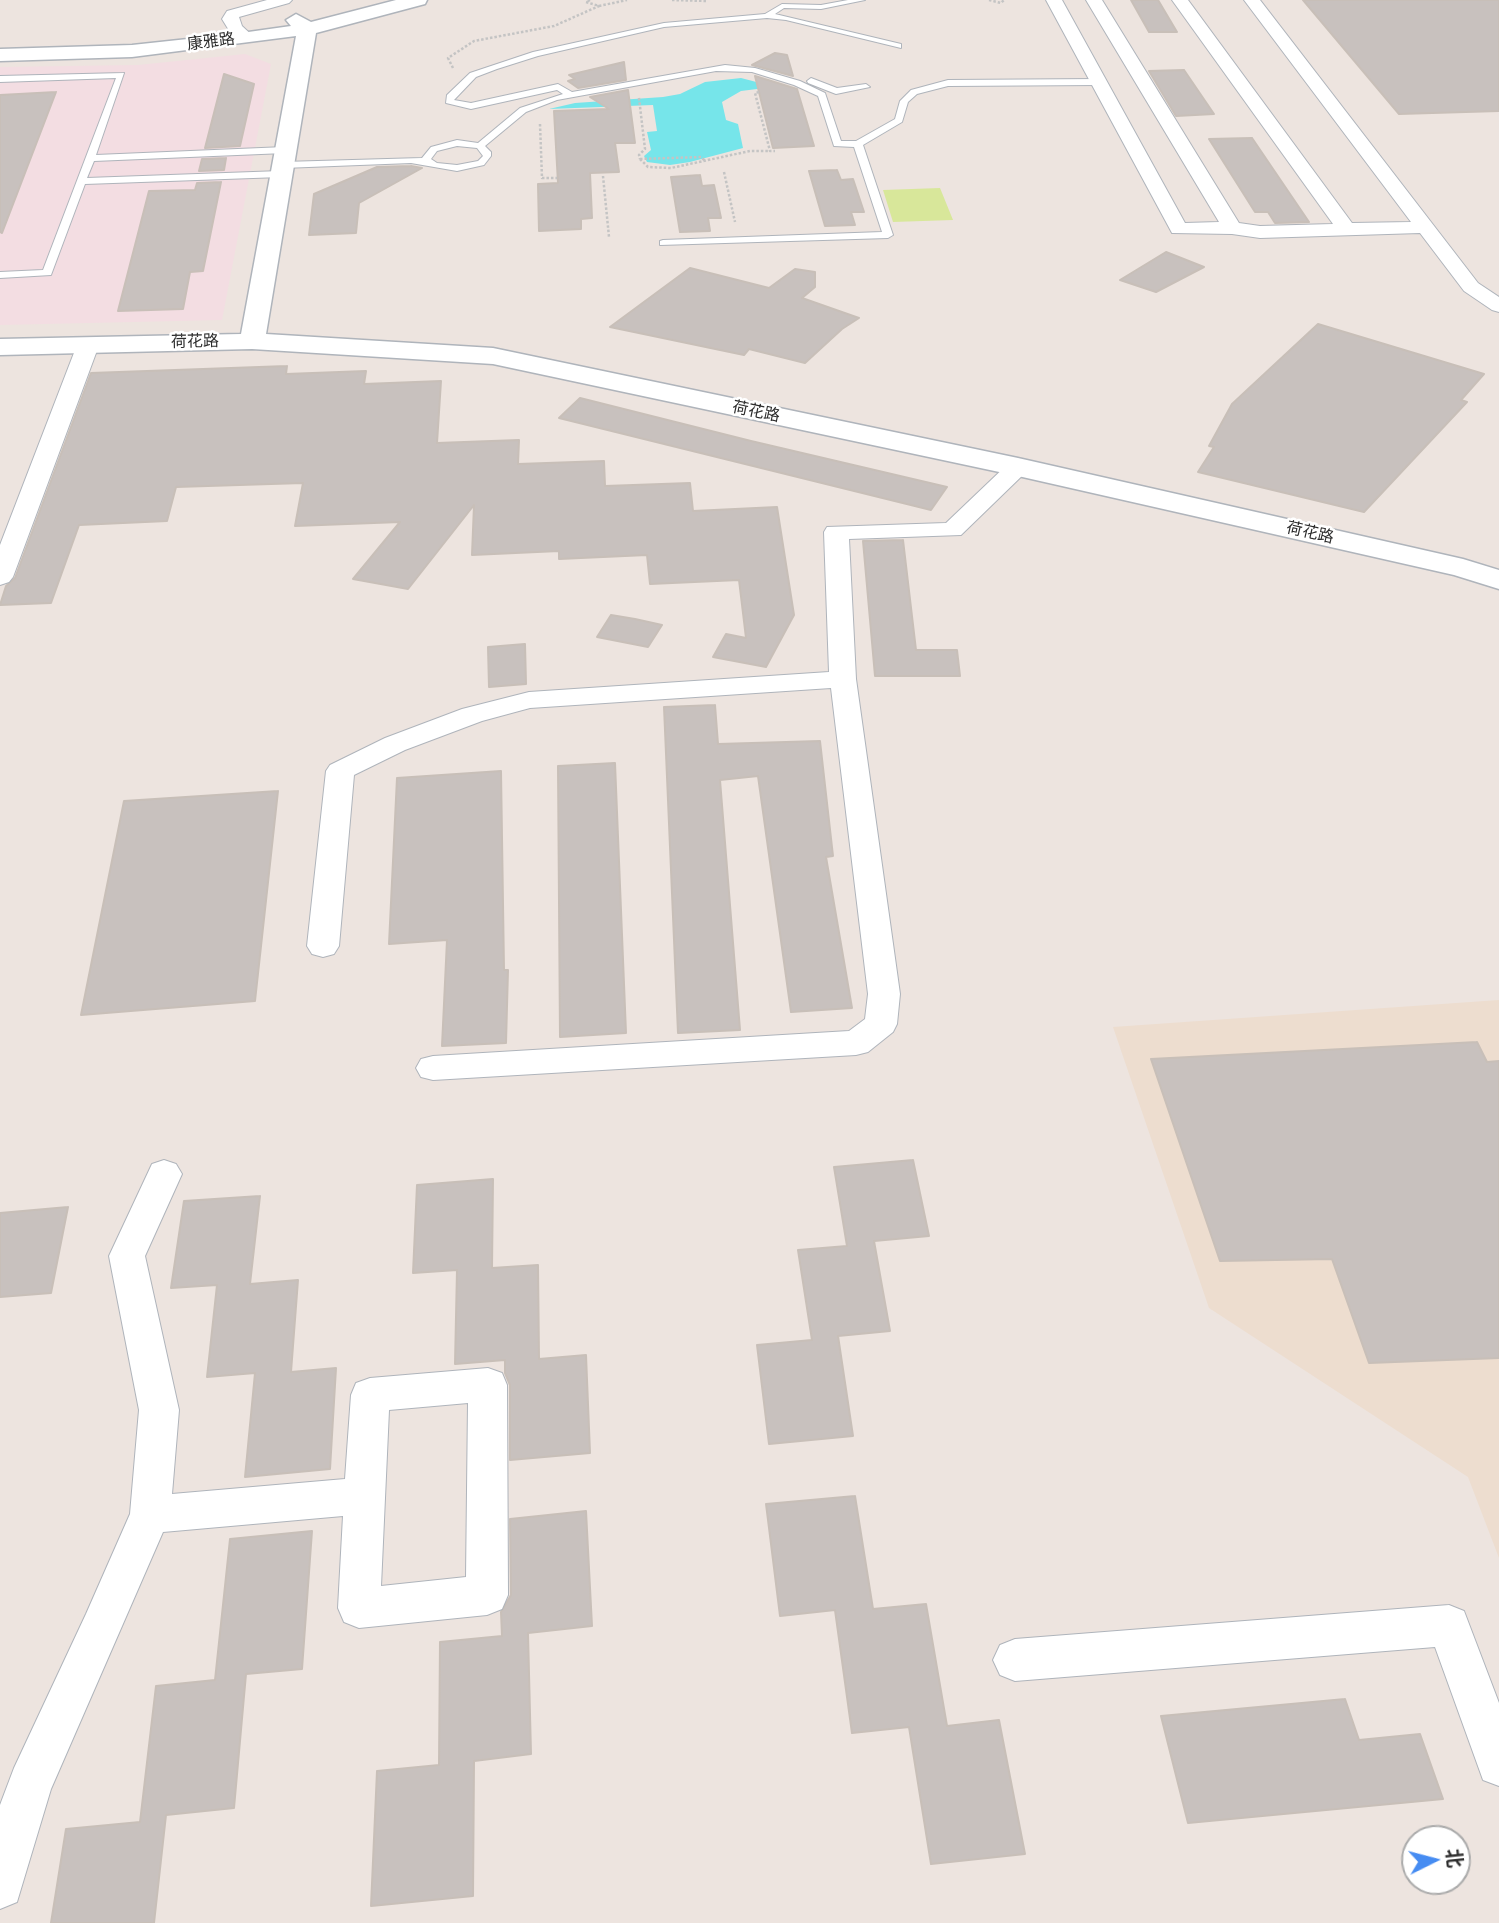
<!DOCTYPE html>
<meta charset="utf-8">
<style>
body{margin:0}
#map{position:relative;width:1499px;height:1923px;overflow:hidden;background:#ede4df;font-family:Manrope,"Noto Sans SC",sans-serif}
canvas{display:block}
.north{position:absolute;left:1401px;top:1825px;width:70px;height:70px;box-sizing:border-box;background:#fff;border:2px solid #ababab;border-radius:50%;rotate:84deg;font-size:19px;font-weight:700;line-height:28px;text-align:center;color:#2c2c2c}
.north::after{content:'';display:block;margin:auto;width:24px;height:32px;background:#468cf2;clip-path:polygon(50% 0,100% 100%,50% 72%,0 100%)}
</style>
<div id="map">
<canvas width="1499" height="1923"></canvas>
<div class="north">北</div>
</div>
<script>
const c = document.querySelector('canvas').getContext('2d');
c.lineJoin = 'round';
function fill(path, color) { c.fillStyle = color; c.fill(path, 'evenodd'); }
const toPath = rows => new Path2D(rows.map(r => 'M' + r).join(''));
function stroke(path, color, width, dash) { c.strokeStyle = color; c.lineWidth = width; c.lineCap = dash ? 'butt' : 'round'; c.setLineDash(dash || []); c.stroke(path); }
function drawText(font, color, halo, rows, align = 'center') {
  c.font = font + ' Manrope,"Noto Sans SC",sans-serif'; c.lineWidth = 5; c.setLineDash([]); c.textBaseline = 'middle'; c.strokeStyle = halo; c.fillStyle = color; for (const [text, x, y, turn = 0] of rows) {
    c.save(); c.translate(x, y); c.rotate((+turn || 0) * Math.PI / 180); c.textAlign = isNaN(turn) ? turn : align; if (halo) c.strokeText(text, 0, 0); c.fillText(text, 0, 0); c.restore();
  }
}
fill(toPath([
 [1499,1000,1499,1558,1468,1477,1209,1308,1113,1027]
]), '#edddcf');
fill(toPath([
 [245,54,271,64,222,320,0,325,0,67,138,65]
]), '#f3dde2');
fill(toPath([
 [940,188,953,220,893,222,883,190]
]), '#d8e79a');
fill(toPath([
 [741,78,764,84,765,88,741,91,722,102,726,120,738,124,743,148,690,162,670,165,647,162,644,156,651,150,647,132,657,131,653,105,549,109,575,103,663,97,680,94,705,82]
]), '#76e5ea');
const building = toPath([
 [1131,0,1158,0,1177,32,1149,32,1131,0],
 [1303,0,1499,0,1499,111,1399,114,1303,0],
 [775,53,787,55,793,76,752,65,775,53],
 [624,62,626,80,578,88,568,81,575,79,569,75,624,62],
 [1184,70,1214,114,1176,116,1149,71,1184,70],
 [224,74,254,84,240,146,205,148,224,74],
 [755,76,797,89,814,146,773,148,755,76],
 [628,90,635,143,615,143,619,172,590,173,592,218,581,219,581,229,539,231,538,184,558,183,554,111,609,109,590,97,628,90],
 [56,92,2,233,0,232,0,95,56,92],
 [1252,138,1309,222,1275,223,1268,212,1255,212,1209,139,1252,138],
 [226,158,224,170,199,171,202,159,226,158],
 [411,166,422,168,359,203,356,233,309,235,314,194,377,167,411,166],
 [837,170,841,180,853,179,864,212,851,212,855,225,825,226,809,171,837,170],
 [700,175,702,186,714,185,721,218,708,218,710,231,680,232,671,177,700,175],
 [221,182,203,271,190,272,183,309,118,311,149,191,195,190,197,183,221,182],
 [1166,252,1204,267,1156,292,1120,280,1166,252],
 [690,268,769,288,795,269,815,272,815,287,802,298,859,318,842,329,805,363,749,349,744,355,610,327,690,268],
 [1318,324,1484,374,1461,400,1467,402,1364,512,1198,472,1214,447,1209,446,1232,404,1318,324],
 [287,366,286,374,366,371,364,384,441,381,437,443,519,440,518,464,604,461,605,486,690,483,693,511,777,507,794,615,766,667,713,657,726,634,746,638,739,580,650,584,647,555,559,559,559,551,472,555,474,505,408,589,353,579,400,522,295,526,303,483,176,487,167,521,79,525,51,603,0,605,6,586,15,578,91,373,287,366],
 [580,398,751,441,947,487,931,510,559,418,580,398],
 [903,540,916,650,957,650,960,676,875,676,863,541,903,540],
 [611,615,635,619,662,625,648,647,597,637,611,615],
 [525,644,526,684,489,687,488,647,525,644],
 [715,705,718,744,820,741,833,856,826,857,852,1008,791,1012,758,776,720,780,740,1030,678,1033,664,707,715,705],
 [615,763,626,1033,560,1037,558,766,615,763],
 [501,771,504,970,508,970,506,1043,442,1046,447,940,389,944,397,778,501,771],
 [278,791,255,1001,81,1015,124,801,278,791],
 [1477,1042,1487,1062,1499,1061,1499,1358,1369,1363,1332,1259,1220,1261,1151,1059,1477,1042],
 [913,1160,929,1236,874,1241,890,1331,838,1336,853,1436,769,1444,757,1345,812,1340,798,1250,847,1246,834,1167,913,1160],
 [493,1179,492,1268,538,1265,539,1359,586,1355,590,1453,510,1460,510,1385,505,1373,505,1360,455,1364,457,1270,413,1273,417,1185,493,1179],
 [260,1196,250,1284,298,1280,291,1372,336,1368,330,1469,245,1477,255,1373,207,1377,217,1285,171,1288,184,1201,260,1196],
 [68,1207,51,1293,0,1297,0,1213,68,1207],
 [855,1496,873,1609,926,1604,947,1726,999,1720,1025,1854,931,1864,909,1727,852,1733,835,1610,780,1616,766,1504,855,1496],
 [586,1511,592,1626,528,1633,531,1754,474,1761,473,1896,371,1906,377,1771,439,1765,440,1642,502,1636,501,1612,511,1595,510,1519,586,1511],
 [312,1531,302,1669,246,1674,234,1808,166,1815,154,1923,51,1923,66,1829,140,1822,156,1686,215,1680,230,1539,312,1531],
 [1345,1699,1359,1740,1420,1734,1443,1799,1188,1823,1161,1716,1345,1699]
]);
fill(building, '#c8c1be');
stroke(building, '#c8bfb8', 2);
const lane = toPath([
 [848,0,865,0,821,9,784,8,775,14,901,44,901,48,786,20,767,18,664,27,538,56,497,69,476,77,454,100,471,103,558,84,572,92,725,65,755,68,800,81,825,93,841,141,856,141,895,119,900,101,911,90,948,80,1099,79,1103,82,1099,85,948,86,917,94,908,102,902,122,863,145,893,235,888,238,660,245,660,241,663,240,882,232,854,147,834,146,818,96,794,85,752,72,716,71,557,100,526,112,485,146,491,152,491,156,484,165,457,171,411,163,283,168,278,165,283,162,422,158,431,147,457,140,478,143,520,108,563,94,557,90,471,109,446,103,447,95,470,73,533,52,664,23,765,14,782,4,821,5,848,0],
 [457,146,477,148,483,156,478,161,457,165,437,163,431,159,437,151,457,146],
 [124,73,96,155,285,147,289,150,285,153,94,161,87,178,281,171,286,174,281,177,85,184,51,275,0,278,0,272,43,270,116,78,0,82,0,76,124,73],
 [811,78,837,88,866,84,870,87,836,94,808,83,807,81,811,78]
]);
const street = toPath([
 [267,0,292,0,289,3,239,17,242,26,255,38,253,41,241,41,230,32,222,19,227,11,267,0],
 [1046,0,1062,0,1185,223,1219,222,1086,0,1102,0,1239,223,1260,226,1333,224,1172,0,1188,0,1352,223,1411,222,1244,0,1260,0,1478,283,1499,297,1499,312,1492,310,1464,291,1420,233,1260,238,1232,234,1172,233,1046,0],
 [88,339,95,341,99,345,13,577,9,582,0,585,0,545,77,345,81,341,88,339],
 [1018,460,1026,462,1030,467,1026,472,961,535,849,539,856,679,900,994,897,1024,893,1032,868,1052,856,1055,433,1080,421,1077,416,1068,421,1059,433,1056,849,1031,865,1019,868,994,831,688,530,708,482,721,405,750,354,775,339,946,334,954,323,957,312,954,307,946,326,771,330,765,385,738,462,709,529,692,829,672,824,532,827,527,946,523,1010,462,1018,460],
 [164,1160,176,1164,182,1174,145,1256,179,1410,172,1494,345,1479,351,1395,356,1383,370,1378,488,1368,502,1373,507,1385,508,1595,502,1609,487,1615,359,1628,344,1622,338,1608,343,1516,163,1532,51,1789,17,1902,0,1909,0,1805,14,1768,86,1614,130,1514,139,1410,109,1256,152,1164,164,1160],
 [468,1403,466,1577,381,1586,389,1410,468,1403],
 [1449,1605,1464,1611,1499,1703,1499,1786,1483,1780,1435,1647,1015,1681,1000,1675,993,1660,1000,1645,1015,1639,1449,1605]
]);
const secondary = toPath([
 [396,0,427,0,425,4,316,33,266,334,493,348,1018,458,1463,559,1499,570,1499,589,1454,575,1018,476,493,364,252,349,0,355,0,339,241,334,296,36,132,57,0,61,0,49,132,45,234,34,291,26,286,20,296,14,311,22,396,0]
]);
stroke(lane, '#afb4bb', 2);
stroke(street, '#afb4bb', 2);
stroke(secondary, '#afb4bb', 3);
stroke(toPath([
 [590,0,586,2,599,6,627,0],
 [672,0,706,1],
 [989,0,1001,3,1004,0],
 [453,68,448,58,474,41,554,26,599,6],
 [759,92,755,93,770,151,775,151],
 [639,98,645,149,639,155,640,159],
 [540,124,542,178,557,178],
 [640,159,648,167,671,168,750,151,770,151],
 [640,159,701,157,705,161],
 [724,172,735,222],
 [603,176,609,237]
]), '#c4c4c4', 2.5, [2.5, 2]);
fill(lane, '#fff');
fill(street, '#fff');
fill(secondary, '#fff');
drawText('16px', '#2c2c2c', '#fff', [
 ["康雅路",211,42,-7],
 ["荷花路",195,342,-1],
 ["荷花路",756,412,12],
 ["荷花路",1310,533,13]
]);
</script>
